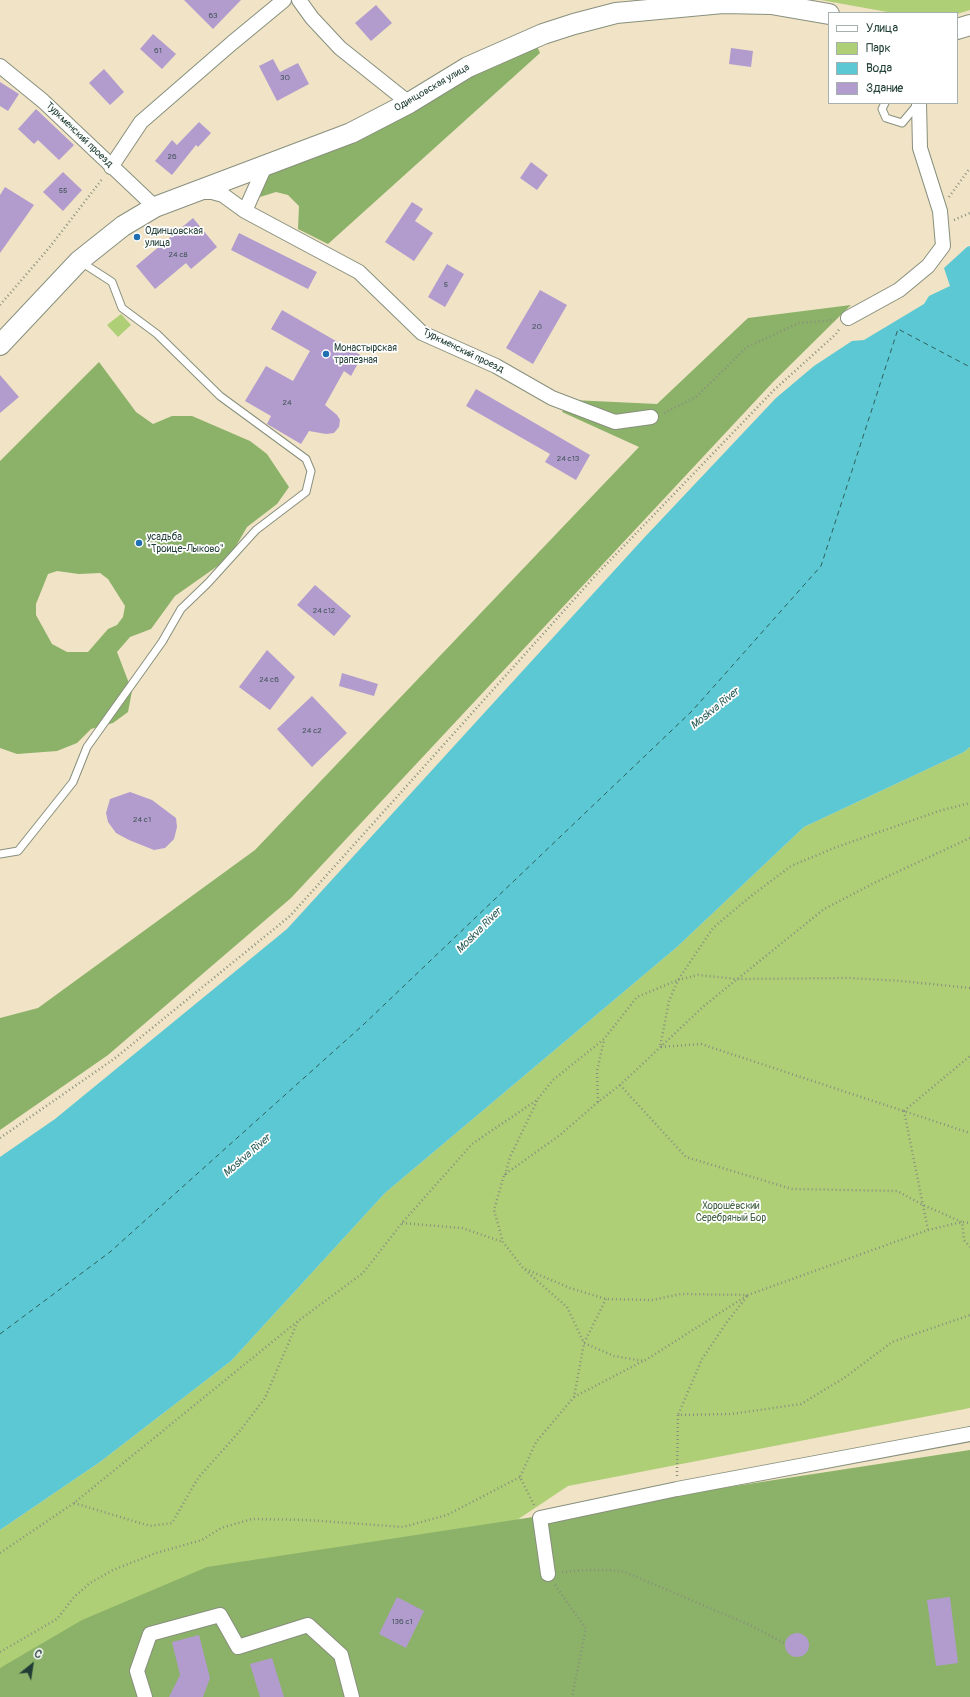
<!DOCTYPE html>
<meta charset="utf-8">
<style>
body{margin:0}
#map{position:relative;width:970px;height:1697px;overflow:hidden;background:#f0e3c6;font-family:Pangolin,sans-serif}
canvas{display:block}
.legend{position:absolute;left:828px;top:12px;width:130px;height:92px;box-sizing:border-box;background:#fff;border:1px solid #a5b1ae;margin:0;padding:5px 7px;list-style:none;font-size:12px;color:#1f3d34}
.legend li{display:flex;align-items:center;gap:8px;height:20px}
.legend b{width:20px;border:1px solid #a5b1ae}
.north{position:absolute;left:12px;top:1645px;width:40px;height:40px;-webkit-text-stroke:3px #fff;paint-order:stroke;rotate:30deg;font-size:11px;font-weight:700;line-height:16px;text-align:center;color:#1f3d34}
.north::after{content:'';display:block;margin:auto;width:14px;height:18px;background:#1f3d34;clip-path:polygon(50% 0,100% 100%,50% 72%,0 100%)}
</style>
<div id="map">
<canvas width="970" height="1697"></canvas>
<ul class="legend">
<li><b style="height:5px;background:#fff"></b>Улица</li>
<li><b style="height:11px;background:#afcf77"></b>Парк</li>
<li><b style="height:11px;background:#5cc8d3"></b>Вода</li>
<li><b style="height:11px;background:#b29cce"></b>Здание</li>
</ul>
<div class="north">С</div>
</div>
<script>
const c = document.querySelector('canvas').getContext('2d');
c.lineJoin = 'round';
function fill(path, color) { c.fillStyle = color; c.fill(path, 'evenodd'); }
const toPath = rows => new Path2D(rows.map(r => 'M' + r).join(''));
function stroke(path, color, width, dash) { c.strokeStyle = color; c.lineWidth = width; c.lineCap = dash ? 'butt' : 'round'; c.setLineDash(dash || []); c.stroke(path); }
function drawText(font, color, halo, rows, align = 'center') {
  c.font = font + ' Pangolin,sans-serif'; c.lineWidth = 3.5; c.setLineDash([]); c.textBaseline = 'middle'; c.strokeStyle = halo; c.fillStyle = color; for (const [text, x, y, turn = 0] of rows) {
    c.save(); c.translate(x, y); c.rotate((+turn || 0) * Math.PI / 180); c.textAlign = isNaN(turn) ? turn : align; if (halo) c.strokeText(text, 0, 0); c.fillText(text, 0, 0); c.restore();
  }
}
fill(toPath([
 [821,0,970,0,970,10,957,14,893,13],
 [121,314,131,325,118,337,107,325],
 [970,747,970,1408,568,1486,517,1520,0,1668,0,1530,100,1462,231,1361,385,1193,677,947,804,827,964,752]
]), '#afcf77');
fill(toPath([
 [536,44,540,53,328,244,298,229,299,206,288,195,276,192,260,197,264,178,289,163,475,70],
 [851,305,773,382,291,898,108,1055,0,1130,0,1018,38,1008,255,850,639,447,562,412,572,400,657,404,748,318],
 [99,362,136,412,153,424,172,416,192,416,250,441,267,454,289,487,277,504,247,527,229,558,175,596,151,629,130,637,117,652,132,691,128,712,113,723,91,729,77,743,57,751,17,754,0,748,0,461],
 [57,571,79,574,100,573,108,579,125,606,123,617,117,625,108,629,88,652,67,652,52,644,36,615,36,604,48,574],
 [970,1450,970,1697,0,1697,0,1668,82,1620,207,1567]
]), '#8bb268');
fill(toPath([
 [970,246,970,747,964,752,804,827,677,947,385,1193,231,1361,100,1462,0,1530,0,1157,55,1119,287,929,643,539,776,398,814,366,852,341,864,340,924,304,929,296,950,286,944,268,967,247]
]), '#5cc8d3');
stroke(toPath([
 [0,1334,110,1252,363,1025,692,711,821,566,898,329,970,367]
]), '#2e605c', 1, [5, 4]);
fill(toPath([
 [184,0,241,0,213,29],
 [376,5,392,23,371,41,355,23],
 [153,34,176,54,162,69,140,49],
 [731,48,753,51,751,67,729,64],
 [273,59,280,72,298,63,309,84,277,101,259,66],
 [104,69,124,92,110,105,89,83],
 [0,82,19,94,8,111,0,106],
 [36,109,74,145,59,160,38,140,34,144,18,129],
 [199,122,211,133,198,147,196,145,172,175,155,161,172,140,177,145],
 [531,162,548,175,537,190,520,178],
 [63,172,82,190,63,211,43,192],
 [5,187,34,205,0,253,0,195],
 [412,202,423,209,415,221,433,233,414,261,385,242],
 [193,218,217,247,191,269,186,263,155,289,136,266],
 [239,233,317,272,308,289,231,250],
 [447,264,464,274,445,307,428,297],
 [540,290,567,305,533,364,506,348],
 [282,310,362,356,351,376,344,371,325,405,337,415,340,420,339,427,334,433,326,434,309,431,301,444,267,424,271,416,245,401,266,366,293,381,310,351,271,329],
 [0,375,19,397,0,413],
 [476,389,590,455,576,480,545,462,550,454,466,406],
 [315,585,351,616,334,636,297,605],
 [267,650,295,677,270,710,239,687],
 [342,673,378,684,374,696,339,686],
 [312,696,347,733,312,767,277,729],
 [130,792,152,800,176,818,177,827,174,839,165,848,154,850,129,840,116,833,108,822,106,813,110,799],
 [397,1597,424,1611,406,1648,379,1634],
 [950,1597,958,1663,936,1666,927,1600],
 '785 1645a12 12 0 1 1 24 0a12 12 0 1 1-24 0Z',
 [199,1635,210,1678,203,1697,169,1697,180,1675,172,1642],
 [272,1658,284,1697,260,1697,250,1664]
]), '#b29cce');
const lane = toPath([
 [885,103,882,109,886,118,902,123,917,105],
 [0,854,18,851,73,782,87,747,162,642,181,609,208,583,256,530,306,492,311,471,306,459,220,396,157,334,122,308,112,282,81,262]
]);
const street = toPath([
 [299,0,312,18,340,48,409,103],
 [0,66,43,101,155,207],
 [111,167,141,122,232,43,284,0],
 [199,192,212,192,223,195,245,211,359,272,422,333,496,366,552,398,615,422,651,417],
 [245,211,266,164],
 [848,318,899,290,928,266,943,246,940,211,920,148,919,103],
 [548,1574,540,1518,677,1489,970,1434],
 [145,1697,137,1671,150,1634,220,1615,238,1647,308,1625,341,1655,352,1697]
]);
const secondary = toPath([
 [957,29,970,25],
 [0,345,79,261,123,226,155,207,351,133,409,103,468,67,543,34,574,24,616,13,723,3,771,4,829,14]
]);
stroke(lane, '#88907d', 9);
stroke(street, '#88907d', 16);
stroke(secondary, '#88907d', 22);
stroke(toPath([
 [949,197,970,168],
 [954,220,970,213],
 [0,305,49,248,103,178],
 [664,413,696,397,747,347,799,323,835,320],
 [970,838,880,880,824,909,704,1006,620,1085,598,1102,560,1135,504,1175,494,1210,503,1242,523,1268,570,1288,606,1299,652,1300,681,1294,748,1295,928,1230,962,1222,970,1223],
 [970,988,901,981,850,978,737,979,698,975,678,980,669,1001,660,1047,701,1044,970,1133],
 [620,1085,686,1157,792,1189,897,1191,923,1205,962,1222,964,1240,970,1247],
 [598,1102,597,1071,604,1040],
 [904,1111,928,1230],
 [904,1111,970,1056],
 [0,1138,114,1059,290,916,596,575,774,390,836,334,840,328],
 [505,1175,510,1157,537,1101],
 [402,1223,462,1228,503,1242],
 [525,1270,567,1307,584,1343,614,1356,644,1361,748,1295,727,1322,702,1359,678,1415],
 [574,1397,643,1361],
 [677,1476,678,1415,731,1414,801,1404,844,1378,892,1342,970,1315],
 [74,1503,150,1526,172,1523,198,1478,239,1432,265,1398,298,1321],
 [534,1505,520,1477,536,1442,574,1397,584,1343,606,1299],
 [0,1553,74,1503,298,1321,363,1273,402,1223,472,1144,537,1100,553,1080,604,1039,637,997,678,980,713,928,751,896,791,866,834,848,939,811,970,803],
 [562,1572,588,1570,611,1570,625,1572,752,1626,784,1643],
 [555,1585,586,1629,572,1697],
 [0,1652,57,1619,74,1597,90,1583,113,1570,156,1553,202,1540,221,1528,252,1519,308,1520,403,1527,447,1515,520,1477]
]), '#88907d', 2.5, [1, 3]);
stroke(lane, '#fff', 7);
stroke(street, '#fff', 14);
stroke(secondary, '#fff', 20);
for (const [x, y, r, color] of [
 [137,237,4,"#1f6fb2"],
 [326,354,4,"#1f6fb2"],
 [139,543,4,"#1f6fb2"]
]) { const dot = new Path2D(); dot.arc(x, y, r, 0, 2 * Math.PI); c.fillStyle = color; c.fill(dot); stroke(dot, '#fff', 1.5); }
drawText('8px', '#44555a', null, [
 ["63",213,16],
 ["61",158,51],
 ["30",285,78],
 ["26",172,157],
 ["55",63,191],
 ["24 с8",178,255],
 ["5",446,285],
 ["20",537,327],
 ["24",287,403],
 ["24 с13",568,459],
 ["24 с12",324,611],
 ["24 с6",269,680],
 ["24 с2",312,731],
 ["24 с1",142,820],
 ["136 с1",402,1622]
]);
drawText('10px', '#1f3d34', '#fff', [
 ["Одинцовская улица",432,88,-30],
 ["Туркменский проезд",79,135,44],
 ["Туркменский проезд",463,351,26]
]);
drawText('10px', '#1f3d34', '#fff', [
 ["Одинцовская",145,231],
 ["улица",145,243],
 ["Монастырская",334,348],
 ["трапезная",334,360],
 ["усадьба",147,537],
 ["\"Троице-Лыково\"",147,549]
], 'left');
drawText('10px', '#436245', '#fff', [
 ["Хорошёвский",731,1206],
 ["Серебряный Бор",731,1218]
]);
drawText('italic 11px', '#2e605c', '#fff', [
 ["Moskva River",715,709,-39],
 ["Moskva River",479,931,-45],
 ["Moskva River",247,1156,-41]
]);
</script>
